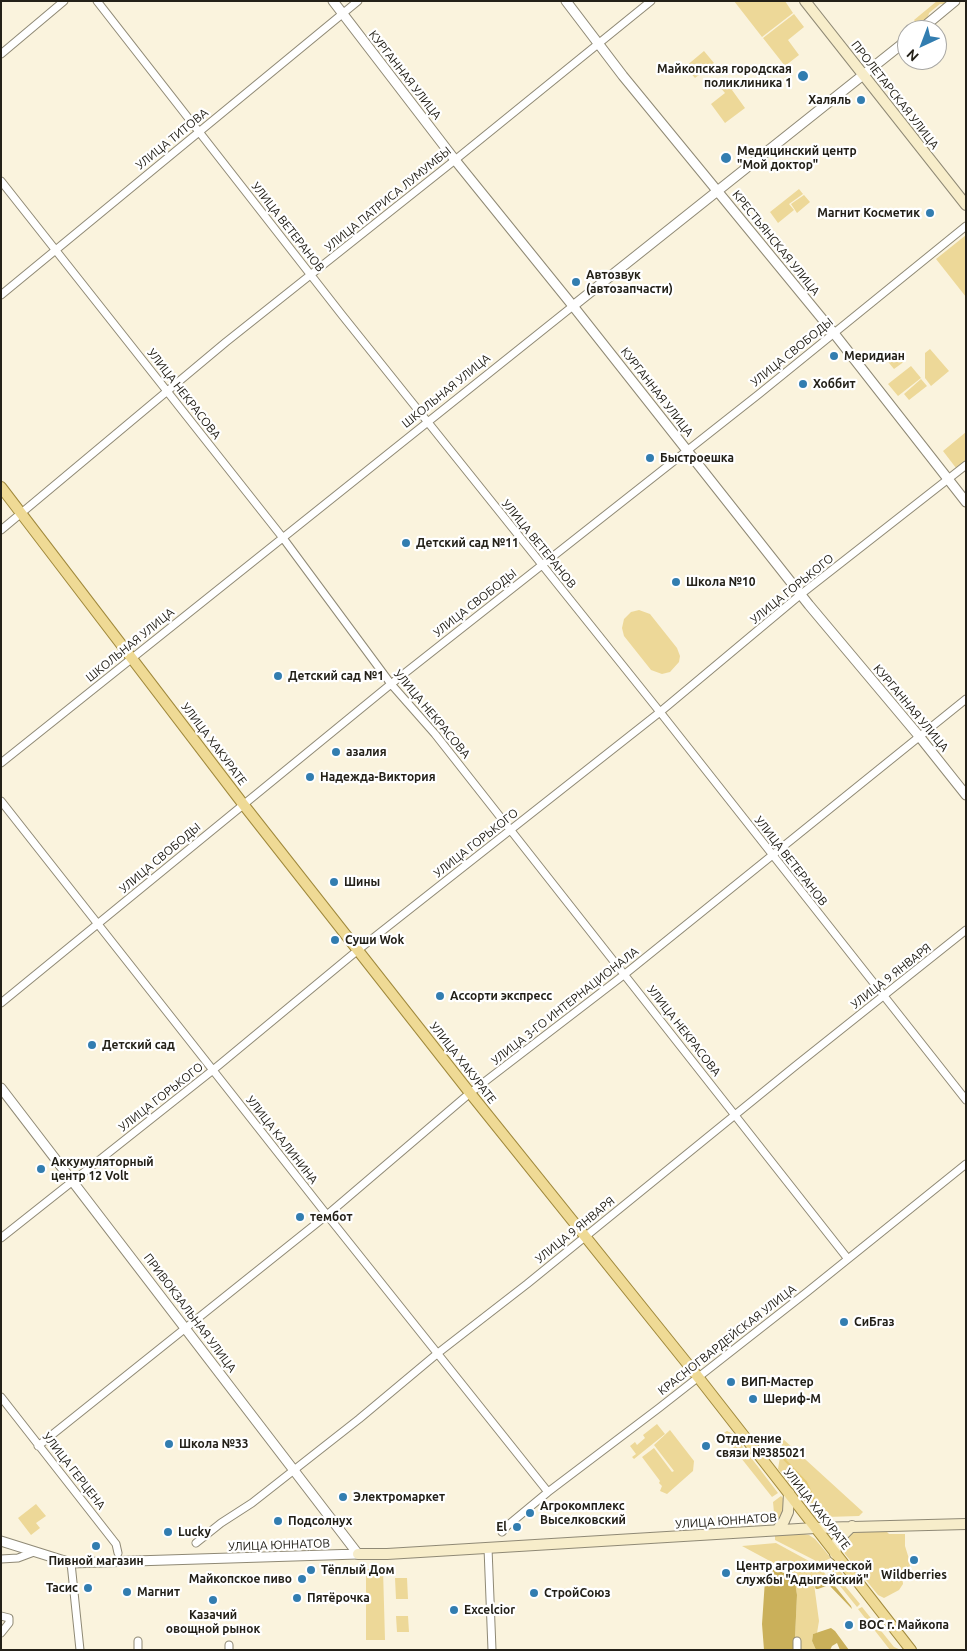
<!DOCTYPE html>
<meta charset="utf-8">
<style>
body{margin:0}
#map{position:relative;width:967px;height:1651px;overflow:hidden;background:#faf3dd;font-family:Ubuntu,sans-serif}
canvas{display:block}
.frame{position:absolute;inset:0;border:2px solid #232018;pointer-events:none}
.north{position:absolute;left:897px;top:20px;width:50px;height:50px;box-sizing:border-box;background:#fff;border:1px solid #a7a6a3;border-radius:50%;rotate:223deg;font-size:14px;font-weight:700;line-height:20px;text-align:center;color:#232018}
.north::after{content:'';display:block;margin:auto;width:18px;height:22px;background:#327db0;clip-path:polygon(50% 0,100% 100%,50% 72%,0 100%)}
</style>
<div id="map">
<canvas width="967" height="1651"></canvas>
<div class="frame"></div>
<div class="north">N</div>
</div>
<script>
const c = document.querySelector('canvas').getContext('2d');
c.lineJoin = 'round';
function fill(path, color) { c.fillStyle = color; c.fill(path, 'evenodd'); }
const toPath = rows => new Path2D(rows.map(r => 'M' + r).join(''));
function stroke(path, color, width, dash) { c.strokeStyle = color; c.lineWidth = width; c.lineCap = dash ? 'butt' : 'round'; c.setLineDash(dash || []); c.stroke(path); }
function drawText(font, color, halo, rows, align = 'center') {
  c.font = font + ' Ubuntu,sans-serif'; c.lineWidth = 4.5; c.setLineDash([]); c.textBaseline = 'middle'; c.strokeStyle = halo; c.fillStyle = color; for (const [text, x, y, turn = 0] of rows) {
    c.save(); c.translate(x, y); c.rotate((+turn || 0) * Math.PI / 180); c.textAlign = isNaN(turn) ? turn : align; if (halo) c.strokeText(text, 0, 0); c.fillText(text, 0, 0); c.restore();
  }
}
fill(toPath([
 [734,1,785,1,793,13,762,37],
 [937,1,948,1,944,4,940,4,929,13,928,17,918,26,914,20],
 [794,14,804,27,788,40,799,55,785,66,763,38],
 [704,51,714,63,695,78,685,67],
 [728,79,734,87,732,90,745,108,725,123,711,104,725,93,719,86],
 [799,189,803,194,789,204,794,210,778,223,770,212],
 [804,195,810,202,797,213,791,204],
 [966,235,966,297,936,259],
 [930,349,949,371,931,386,925,378,925,353],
 [896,350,905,361,894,369,885,358],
 [911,366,921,378,898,396,888,384],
 [921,379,927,386,909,400,904,394],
 [966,432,966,460,956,468,943,451],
 [639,610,650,614,677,648,680,656,679,662,670,672,662,674,651,670,624,636,622,628,624,619,631,612],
 [657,1424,665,1434,634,1459,632,1457,636,1454,630,1446,635,1442,637,1445,645,1438,643,1435],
 [670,1430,694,1461,693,1471,667,1494,660,1491,662,1486,659,1483,660,1481,642,1457,654,1448,672,1472,674,1471,654,1445],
 [727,1431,733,1434,778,1493,772,1497,722,1434],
 [783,1439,863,1512,859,1516,826,1517,813,1511,778,1469],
 [781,1496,787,1502,779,1523,775,1523,773,1502],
 [36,1504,46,1516,36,1523,40,1528,31,1535,18,1518],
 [885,1530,889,1534,905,1534,905,1546,909,1559,911,1574,902,1574,903,1584,899,1590,884,1598,878,1595,845,1554,842,1544,844,1539,852,1532],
 [797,1533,809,1535,815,1539,831,1558,820,1563,775,1540,775,1535],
 [776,1543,820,1567,826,1575,821,1577,814,1584,819,1621,817,1633,813,1634,812,1641,816,1650,799,1650,795,1638,797,1595,794,1574,742,1546],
 [833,1561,844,1576,841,1581,860,1604,857,1607,823,1565],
 [366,1569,383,1569,385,1640,366,1640],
 [395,1578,407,1578,408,1599,396,1599],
 [862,1607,894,1647,901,1650,890,1650,858,1609],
 [396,1616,408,1616,409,1632,397,1632]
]), '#edd898');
fill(toPath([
 [764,1563,784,1573,794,1574,797,1595,795,1638,799,1650,764,1650,762,1624,765,1580],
 [826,1575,851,1606,852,1609,829,1585,818,1589,816,1589,814,1585,816,1582],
 [831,1628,835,1631,849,1650,840,1650,837,1643,832,1646,830,1650,816,1650,812,1641,813,1634]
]), '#cab05a');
stroke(toPath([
 [781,1456,806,1482,822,1515]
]), '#e6cb76', 2);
const minor = toPath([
 [97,1,342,315,660,712,966,1100],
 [1,54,64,1],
 [1,181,283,538,391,684,435,734,848,1259],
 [1,295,358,1],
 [1,530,226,342,455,160,651,1],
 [1,763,573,306],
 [1,801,327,1215,548,1492],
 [1,1003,391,684,759,394,966,226],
 [1,1238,213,1070,358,950,660,712,800,595,966,465],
 [1,1397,116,1544,118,1553],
 [38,1446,327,1215,470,1093,625,974,966,699],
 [502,1532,507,1526,548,1492,659,1408,807,1292,966,1164],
 [196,1543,221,1523,252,1503,359,1419,438,1353,527,1284,794,1067,966,930],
 [488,1548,492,1650],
 [1,1559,18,1558,34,1552],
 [71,1563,80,1650],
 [1,1616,9,1618,9,1623,1,1633],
 [138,1641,138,1650],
 [797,1641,797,1650],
 [229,1645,229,1650]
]);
const tertiary = toPath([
 [333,1,455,160,573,306,809,605,919,736,966,795],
 [566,1,623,76,833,332,966,502],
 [920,30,955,1],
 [573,306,907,40],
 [1,1088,358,1554],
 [1,1541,71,1563,358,1554]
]);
const secondary = toPath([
 [805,1,966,205],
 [777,1530,784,1521,788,1512,789,1493],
 [358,1554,387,1554,815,1528,966,1524],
 [835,1554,837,1541,852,1526]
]);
const primary = toPath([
 [1,487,243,804,470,1093,698,1377,911,1650]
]);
stroke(minor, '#8f8975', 9);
stroke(tertiary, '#8f8975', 11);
stroke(secondary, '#8f8975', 12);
stroke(primary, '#a0893c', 12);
stroke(minor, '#fff', 7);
stroke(tertiary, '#fff', 9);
stroke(secondary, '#f7edca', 10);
stroke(primary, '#efda95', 10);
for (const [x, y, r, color] of [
 [803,76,6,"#327db0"],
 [861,100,5,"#327db0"],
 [726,158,6,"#327db0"],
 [930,213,5,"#327db0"],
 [576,282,5,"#327db0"],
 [834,356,5,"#327db0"],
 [803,384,5,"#327db0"],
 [650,458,5,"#327db0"],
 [406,543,5,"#327db0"],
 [676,582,5,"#327db0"],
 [278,676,5,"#327db0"],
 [336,752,5,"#327db0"],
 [310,777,5,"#327db0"],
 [334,882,5,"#327db0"],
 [335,940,5,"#327db0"],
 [440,996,5,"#327db0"],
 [92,1045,5,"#327db0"],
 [41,1169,5,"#327db0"],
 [300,1217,5,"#327db0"],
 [844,1322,5,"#327db0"],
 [731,1382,5,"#327db0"],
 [753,1399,5,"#327db0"],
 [169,1444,5,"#327db0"],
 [706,1446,5,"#327db0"],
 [343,1497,5,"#327db0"],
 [530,1513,5,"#327db0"],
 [278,1521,5,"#327db0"],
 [517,1527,5,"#327db0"],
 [168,1532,5,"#327db0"],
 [96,1546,5,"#327db0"],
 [914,1560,5,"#327db0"],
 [311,1570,5,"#327db0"],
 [726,1573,5,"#327db0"],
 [302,1579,5,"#327db0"],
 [88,1588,5,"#327db0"],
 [127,1592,5,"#327db0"],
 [534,1593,5,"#327db0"],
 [297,1598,5,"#327db0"],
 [213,1600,5,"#327db0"],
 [454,1610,5,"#327db0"],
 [849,1625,5,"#327db0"]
]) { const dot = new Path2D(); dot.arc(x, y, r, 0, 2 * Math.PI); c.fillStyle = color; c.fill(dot); stroke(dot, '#fff', 2); }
drawText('bold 12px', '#232018', '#fff', [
 ["Майкопская городская",792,69,"right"],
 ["поликлиника 1",792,83,"right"],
 ["Халяль",851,100,"right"],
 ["Медицинский центр",737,151],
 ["\"Мой доктор\"",737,165],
 ["Магнит Косметик",920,213,"right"],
 ["Автозвук",586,275],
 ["(автозапчасти)",586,289],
 ["Меридиан",844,356],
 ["Хоббит",813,384],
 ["Быстроешка",660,458],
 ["Детский сад №11",416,543],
 ["Школа №10",686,582],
 ["Детский сад №1",288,676],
 ["азалия",346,752],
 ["Надежда-Виктория",320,777],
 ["Шины",344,882],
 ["Суши Wok",345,940],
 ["Ассорти экспресс",450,996],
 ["Детский сад",102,1045],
 ["Аккумуляторный",51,1162],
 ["центр 12 Volt",51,1176],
 ["тембот",310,1217],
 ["СиБгаз",854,1322],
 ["ВИП-Мастер",741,1382],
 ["Шериф-М",763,1399],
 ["Отделение",716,1439],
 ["связи №385021",716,1453],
 ["Школа №33",179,1444],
 ["Электромаркет",353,1497],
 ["Агрокомплекс",540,1506],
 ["Выселковский",540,1520],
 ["Подсолнух",288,1521],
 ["El",507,1527,"right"],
 ["Lucky",178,1532],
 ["Пивной магазин",96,1561,"center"],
 ["Центр агрохимической",736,1566],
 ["службы \"Адыгейский\"",736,1580],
 ["Тёплый Дом",321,1570],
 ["Wildberries",914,1575,"center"],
 ["Майкопское пиво",292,1579,"right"],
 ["Тасис",78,1588,"right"],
 ["Магнит",137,1592],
 ["СтройСоюз",544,1593],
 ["Пятёрочка",307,1598],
 ["Excelcior",464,1610],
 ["Казачий",213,1615,"center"],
 ["овощной рынок",213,1629,"center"],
 ["ВОС г. Майкопа",859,1625]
], 'left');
drawText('12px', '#232018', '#fff', [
 ["КУРГАННАЯ УЛИЦА",405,75,52],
 ["ПРОЛЕТАРСКАЯ УЛИЦА",895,95,52],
 ["УЛИЦА ТИТОВА",172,139,-39],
 ["УЛИЦА ПАТРИСА ЛУМУМБЫ",388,199,-39],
 ["УЛИЦА ВЕТЕРАНОВ",288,227,52],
 ["КРЕСТЬЯНСКАЯ УЛИЦА",776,243,51],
 ["УЛИЦА СВОБОДЫ",792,352,-39],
 ["ШКОЛЬНАЯ УЛИЦА",446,391,-39],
 ["КУРГАННАЯ УЛИЦА",657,392,52],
 ["УЛИЦА НЕКРАСОВА",184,394,52],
 ["УЛИЦА ВЕТЕРАНОВ",539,544,51],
 ["УЛИЦА ГОРЬКОГО",792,589,-39],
 ["УЛИЦА СВОБОДЫ",475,603,-38],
 ["ШКОЛЬНАЯ УЛИЦА",130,645,-39],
 ["КУРГАННАЯ УЛИЦА",911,708,50],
 ["УЛИЦА НЕКРАСОВА",432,714,50],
 ["УЛИЦА ХАКУРАТЕ",214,744,53],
 ["УЛИЦА ГОРЬКОГО",476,843,-38],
 ["УЛИЦА СВОБОДЫ",160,858,-40],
 ["УЛИЦА ВЕТЕРАНОВ",791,861,52],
 ["УЛИЦА 9 ЯНВАРЯ",891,976,-38],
 ["УЛИЦА 3-ГО ИНТЕРНАЦИОНАЛА",565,1006,-38],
 ["УЛИЦА НЕКРАСОВА",684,1031,52],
 ["УЛИЦА ХАКУРАТЕ",463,1063,52],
 ["УЛИЦА ГОРЬКОГО",161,1097,-38],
 ["УЛИЦА КАЛИНИНА",282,1140,52],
 ["УЛИЦА 9 ЯНВАРЯ",575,1230,-39],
 ["ПРИВОКЗАЛЬНАЯ УЛИЦА",190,1313,53],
 ["КРАСНОГВАРДЕЙСКАЯ УЛИЦА",727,1340,-38],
 ["УЛИЦА ГЕРЦЕНА",74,1471,52],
 ["УЛИЦА ХАКУРАТЕ",817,1509,52],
 ["УЛИЦА ЮННАТОВ",726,1521,-4],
 ["УЛИЦА ЮННАТОВ",279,1545,-2]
]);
</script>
